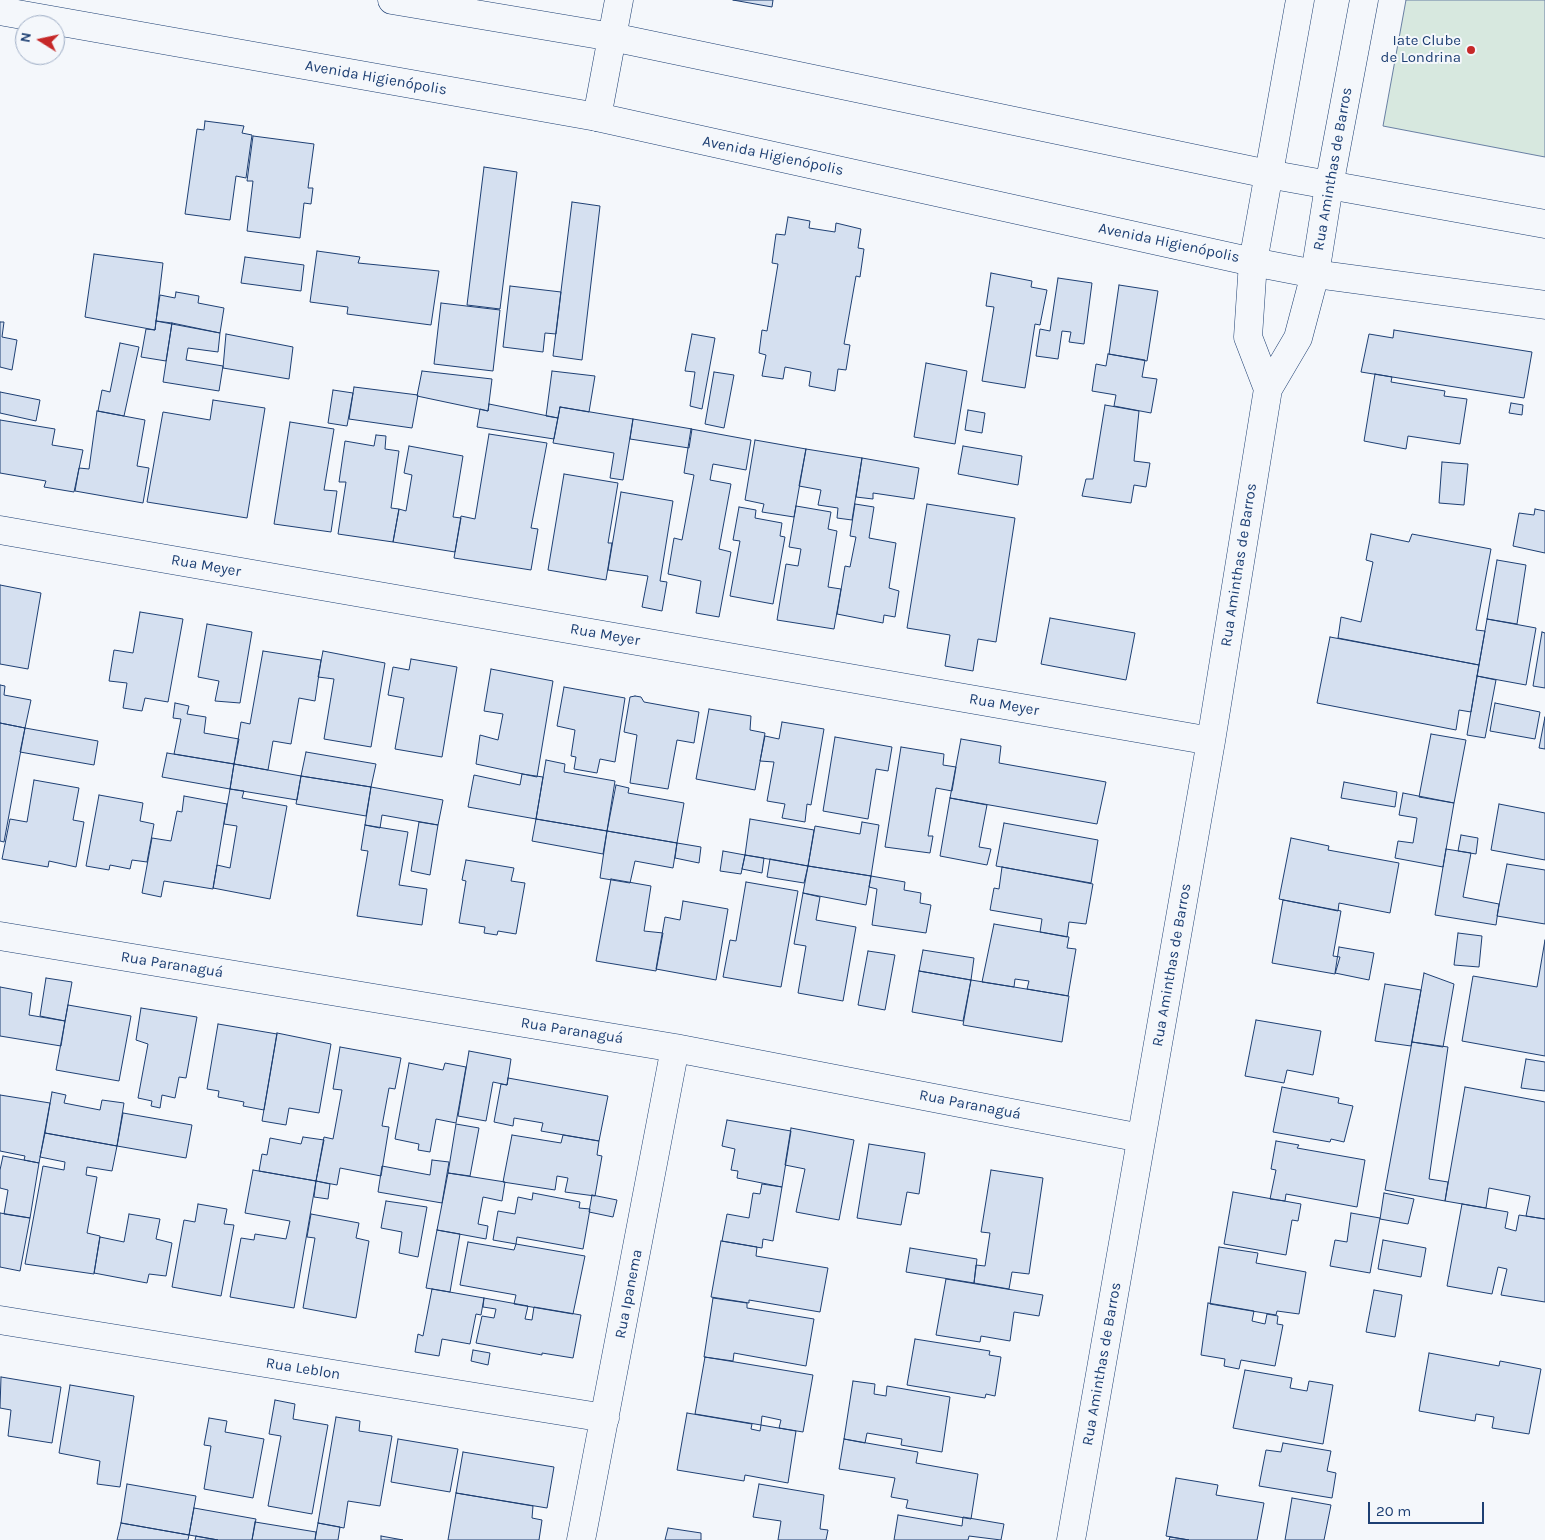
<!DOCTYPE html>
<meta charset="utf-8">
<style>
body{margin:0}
#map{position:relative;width:1545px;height:1540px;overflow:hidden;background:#f4f7fb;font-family:Karla,sans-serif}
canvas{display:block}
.north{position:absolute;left:15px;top:15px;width:50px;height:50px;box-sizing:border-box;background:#f4f7fb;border:1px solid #9eadc5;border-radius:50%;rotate:280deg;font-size:14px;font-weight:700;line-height:20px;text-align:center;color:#1d3f73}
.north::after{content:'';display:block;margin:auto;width:18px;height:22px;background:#c62828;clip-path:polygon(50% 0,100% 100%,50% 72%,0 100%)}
.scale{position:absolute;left:1368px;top:1502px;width:116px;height:22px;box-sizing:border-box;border:2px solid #1d3f73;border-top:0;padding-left:6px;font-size:15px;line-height:18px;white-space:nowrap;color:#1d3f73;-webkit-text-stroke:4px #f4f7fb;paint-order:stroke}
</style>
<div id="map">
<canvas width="1545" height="1540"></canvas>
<div class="north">N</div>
<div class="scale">20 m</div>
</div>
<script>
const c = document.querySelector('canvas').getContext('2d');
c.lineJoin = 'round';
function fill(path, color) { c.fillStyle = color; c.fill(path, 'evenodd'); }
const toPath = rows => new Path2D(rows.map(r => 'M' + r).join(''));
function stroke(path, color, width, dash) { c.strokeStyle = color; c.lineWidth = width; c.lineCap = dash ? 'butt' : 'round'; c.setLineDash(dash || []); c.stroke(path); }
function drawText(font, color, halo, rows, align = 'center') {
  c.font = font + ' Karla,sans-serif'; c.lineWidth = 4; c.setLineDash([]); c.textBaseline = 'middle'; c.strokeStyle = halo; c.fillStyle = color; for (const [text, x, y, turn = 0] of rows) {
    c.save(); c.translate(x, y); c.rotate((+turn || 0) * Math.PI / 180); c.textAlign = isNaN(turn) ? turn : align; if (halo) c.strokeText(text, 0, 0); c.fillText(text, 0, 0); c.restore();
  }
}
const green = toPath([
 [1406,0,1545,0,1545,157,1383,126,1406,0]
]);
fill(green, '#d7e8df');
stroke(green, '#687fa3', 1);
const building = toPath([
 [733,0,773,0,772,7,733,0],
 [205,121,244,126,242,133,252,135,246,178,236,176,230,220,185,214,197,129,204,130,205,121],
 [253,136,314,144,308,188,313,188,311,204,304,203,300,238,247,231,253,181,247,181,253,136],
 [484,167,517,172,500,309,467,305,484,167],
 [572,202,600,206,582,360,553,356,572,202],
 [788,217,810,221,809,228,835,232,836,223,861,229,858,248,864,249,860,277,856,276,844,344,850,345,846,370,838,369,835,391,809,386,811,372,785,367,783,379,762,376,766,355,759,353,762,330,767,331,778,264,772,263,776,234,785,235,788,217],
 [317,251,360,257,358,263,439,271,431,325,347,314,348,307,310,302,317,251],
 [94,254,163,263,155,330,85,317,94,254],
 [245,257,304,265,301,291,241,283,245,257],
 [991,273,1032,281,1031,287,1047,290,1040,325,1035,324,1025,388,982,381,994,307,986,306,991,273],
 [1058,278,1092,283,1084,344,1069,342,1071,332,1062,331,1058,359,1036,356,1040,329,1050,331,1058,278],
 [1119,285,1158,291,1147,361,1109,354,1119,285],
 [510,286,561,292,556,334,545,333,543,352,503,347,510,286],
 [176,292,199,296,198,303,224,308,220,333,156,321,160,295,175,298,176,292],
 [441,303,500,310,493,371,434,364,441,303],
 [156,321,172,323,166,361,141,357,146,329,155,330,156,321],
 [0,322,4,322,2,337,17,340,12,370,0,367,0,322],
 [172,323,220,333,218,352,188,348,186,360,223,366,219,391,163,382,172,323],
 [1394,330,1532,352,1524,398,1361,372,1369,334,1393,338,1394,330],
 [226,334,293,347,289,379,223,368,226,334],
 [692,334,715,338,702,409,690,406,695,372,685,371,692,334],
 [120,343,139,347,124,416,98,411,102,390,110,392,120,343],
 [1108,354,1145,360,1142,377,1157,379,1151,413,1114,406,1116,395,1092,391,1096,364,1106,366,1108,354],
 [926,363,967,371,955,444,914,437,926,363],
 [422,371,492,379,488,411,417,396,422,371],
 [552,371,595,376,589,412,560,407,558,418,546,416,552,371],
 [714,372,734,375,724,428,705,424,714,372],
 [1375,374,1392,377,1391,382,1445,391,1444,396,1467,399,1460,444,1408,436,1406,449,1364,441,1375,374],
 [354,387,418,395,412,428,349,419,354,387],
 [333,390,353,393,347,426,328,423,333,390],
 [0,392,40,400,36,421,0,413,0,392],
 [213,400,265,408,247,518,147,502,163,412,210,420,213,400],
 [1511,403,1523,405,1522,415,1509,413,1511,403],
 [489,404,558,418,554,439,477,427,480,409,488,411,489,404],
 [1105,405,1139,411,1134,461,1150,463,1146,487,1134,485,1131,503,1082,496,1086,479,1093,479,1105,405],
 [560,407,633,419,623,480,610,478,614,453,553,443,560,407],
 [968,410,985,413,982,433,965,430,968,410],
 [97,411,145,420,137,466,149,468,143,503,75,491,79,468,89,469,97,411],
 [633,419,692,429,689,448,630,439,633,419],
 [0,420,55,429,52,445,83,450,74,492,44,487,46,481,0,473,0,420],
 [290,422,334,429,324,490,337,491,331,532,274,524,290,422],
 [691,429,751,440,746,470,713,464,710,480,731,484,719,549,731,552,719,617,696,613,701,581,668,574,674,538,682,540,694,475,684,473,691,429],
 [489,434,547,443,531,528,538,529,531,570,454,558,461,516,475,519,489,434],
 [376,435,386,436,385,449,399,451,391,508,399,509,393,542,338,534,346,482,339,482,345,441,374,446,376,435],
 [755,440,806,449,794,517,762,512,764,504,745,500,755,440],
 [409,446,463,456,453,517,461,518,455,552,393,542,399,509,406,511,412,475,404,473,409,446],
 [963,446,1022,456,1018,485,958,474,963,446],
 [806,449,862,458,852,520,837,518,838,508,818,505,821,490,799,486,806,449],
 [862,458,919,468,914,499,873,493,873,499,856,497,862,458],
 [1442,462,1468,464,1464,505,1439,503,1442,462],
 [564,474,618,483,608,543,612,543,606,580,548,570,564,474],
 [621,492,673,501,660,581,667,582,662,611,642,607,648,576,608,570,621,492],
 [855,504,874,507,869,538,896,543,889,588,899,591,895,617,884,615,883,623,837,614,845,566,850,567,856,537,850,536,855,504],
 [927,504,1015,518,996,642,978,639,973,671,945,666,950,635,907,628,927,504],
 [796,506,831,512,828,529,837,531,828,587,841,589,834,629,777,620,786,564,798,566,801,549,789,547,796,506],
 [739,507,756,510,755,518,782,523,780,536,785,537,773,604,730,596,740,541,733,540,739,507],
 [1535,509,1545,511,1545,553,1513,546,1519,513,1534,515,1535,509],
 [1371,534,1409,542,1412,534,1491,549,1476,630,1485,631,1479,665,1338,638,1341,617,1361,622,1373,562,1366,560,1371,534],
 [1497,560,1526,565,1517,624,1487,619,1497,560],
 [0,585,41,593,28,669,0,664,0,585],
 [140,612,183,619,168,702,145,698,142,711,123,708,127,683,109,681,114,650,133,653,140,612],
 [1050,618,1135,633,1126,680,1041,664,1050,618],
 [1487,619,1536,628,1526,685,1477,676,1487,619],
 [207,624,252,632,240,703,215,701,219,681,198,677,207,624],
 [1542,632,1545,633,1545,688,1533,686,1542,632],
 [1330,637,1479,665,1471,712,1459,710,1456,730,1317,703,1330,637],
 [263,651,321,660,315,701,299,698,291,744,273,741,268,770,234,764,241,722,250,724,263,651],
 [323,651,385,663,371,747,324,739,334,679,318,677,323,651],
 [411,659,457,667,442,757,395,749,404,698,388,695,393,667,409,670,411,659],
 [491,669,553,681,537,777,476,764,480,735,498,740,503,714,484,711,491,669],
 [1477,676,1496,680,1485,738,1467,735,1477,676],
 [0,685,5,686,4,695,31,700,25,728,0,723,0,685],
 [564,687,625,698,615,762,600,759,597,773,574,769,576,757,571,756,575,730,557,726,564,687],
 [635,696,641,697,644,702,699,712,694,743,677,740,668,789,630,783,637,735,624,732,630,697,635,696],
 [175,703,189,706,187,714,206,717,204,733,239,739,234,764,174,754,181,719,173,718,175,703],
 [1495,703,1540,712,1535,739,1490,731,1495,703],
 [709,709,751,716,750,730,765,733,755,790,696,779,709,709],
 [1545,717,1545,749,1539,748,1545,717],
 [782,722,824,729,811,805,807,804,805,822,782,818,785,804,767,801,774,762,760,761,765,736,779,739,782,722],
 [0,723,25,728,4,842,0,841,0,723],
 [25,728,98,741,94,765,20,752,25,728],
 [1431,734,1466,740,1454,803,1419,797,1431,734],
 [835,737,892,747,888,771,876,769,868,819,823,811,835,737],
 [961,739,1001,746,999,763,1106,782,1097,824,950,798,961,739],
 [901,747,944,754,943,765,956,767,952,791,936,788,928,836,933,836,930,853,885,847,901,747],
 [306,752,376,764,371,787,301,776,306,752],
 [167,753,234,764,230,789,162,777,167,753],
 [546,760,565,764,564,772,615,781,607,831,536,819,546,760],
 [234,764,301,776,297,800,230,789,234,764],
 [522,774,543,777,536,819,468,807,474,775,520,785,522,774],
 [301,776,371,787,366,816,296,804,301,776],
 [34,780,79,788,73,820,84,822,76,867,49,861,48,867,2,859,10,819,27,822,34,780],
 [1344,782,1397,792,1395,807,1341,798,1344,782],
 [616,785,629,788,628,793,684,803,677,843,607,831,616,785],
 [371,787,443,800,438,825,382,815,380,828,365,825,371,787],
 [230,789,244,791,242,798,287,806,270,899,213,888,217,865,230,868,237,826,224,824,230,789],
 [1403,793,1454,803,1443,867,1395,858,1398,841,1413,843,1417,818,1399,815,1403,793],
 [99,795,143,803,140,821,154,824,147,862,132,860,130,869,110,865,109,870,86,866,99,795],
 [184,796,227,804,213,889,164,881,161,897,142,893,152,838,171,841,177,811,182,812,184,796],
 [950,798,987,805,979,847,991,849,987,865,940,856,950,798],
 [1499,804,1545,813,1545,860,1491,850,1499,804],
 [536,819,607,831,603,854,532,841,536,819],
 [750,819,814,830,808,866,745,855,750,819],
 [419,822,438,825,430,875,411,871,419,822],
 [862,822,879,825,871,876,808,866,815,826,860,834,862,822],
 [1004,823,1098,840,1091,883,996,866,1004,823],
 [365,825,408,832,399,885,427,889,422,925,357,916,368,851,361,850,365,825],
 [607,831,677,843,673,868,635,861,630,883,600,878,607,831],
 [1461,835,1478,838,1476,854,1458,851,1461,835],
 [1291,838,1329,846,1328,850,1399,863,1390,913,1339,903,1338,911,1279,899,1291,838],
 [677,843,701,847,699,863,675,858,677,843],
 [1446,849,1471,853,1463,897,1499,904,1496,925,1435,915,1446,849],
 [723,851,745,855,741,874,720,871,723,851],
 [745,855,764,858,762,873,742,869,745,855],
 [770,859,808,866,804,883,767,877,770,859],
 [466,860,514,868,511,881,525,883,516,934,498,931,497,935,484,933,485,927,459,923,466,881,462,880,466,860],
 [1507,864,1545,870,1545,924,1497,916,1507,864],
 [808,866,871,876,866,905,803,893,808,866],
 [1002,867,1093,884,1086,924,1069,922,1067,937,1040,932,1042,919,990,910,994,888,999,889,1002,867],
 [871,876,905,882,904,890,921,893,920,903,931,905,926,933,872,925,877,889,869,887,871,876],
 [611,879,651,886,644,931,663,933,656,971,596,961,611,879],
 [746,882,798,891,781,987,723,977,730,940,736,941,746,882],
 [803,893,820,897,816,920,856,927,843,1001,798,993,806,946,794,944,803,893],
 [1283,900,1341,911,1333,956,1340,957,1335,974,1272,963,1283,900],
 [683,901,728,909,716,980,656,969,665,917,680,920,683,901],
 [994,924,1069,937,1067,948,1076,949,1068,996,1027,989,1029,981,1015,979,1014,987,982,982,994,924],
 [1458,933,1482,936,1479,967,1454,965,1458,933],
 [1545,940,1545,1056,1462,1041,1473,976,1537,987,1545,940],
 [1339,947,1374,953,1369,980,1335,973,1339,947],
 [923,950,974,958,971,980,919,971,923,950],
 [868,951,895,955,885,1010,858,1005,868,951],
 [919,971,971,980,963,1021,912,1012,919,971],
 [1424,973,1454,984,1443,1047,1412,1042,1424,973],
 [46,978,72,982,65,1021,40,1016,46,978],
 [971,980,1069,996,1062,1042,963,1025,971,980],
 [1385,984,1421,990,1411,1046,1375,1041,1385,984],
 [0,987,32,993,29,1015,65,1021,61,1046,0,1036,0,987],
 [68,1005,131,1016,119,1081,56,1070,68,1005],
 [141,1008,197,1017,186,1078,179,1077,175,1098,162,1095,160,1108,151,1106,152,1101,138,1098,148,1044,136,1040,141,1008],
 [1256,1020,1321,1031,1313,1075,1287,1070,1284,1083,1245,1076,1256,1020],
 [218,1024,277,1034,264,1110,243,1106,244,1102,218,1097,219,1091,207,1089,218,1024],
 [277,1033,331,1044,319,1113,289,1108,286,1125,262,1121,277,1033],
 [1412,1042,1448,1047,1429,1179,1448,1182,1445,1201,1385,1190,1412,1042],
 [340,1047,401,1058,395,1089,389,1088,382,1126,389,1127,381,1176,340,1168,337,1185,316,1181,324,1137,333,1139,342,1090,333,1089,340,1047],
 [469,1051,511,1059,507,1085,493,1082,486,1121,458,1116,469,1051],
 [1526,1059,1545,1062,1545,1091,1521,1088,1526,1059],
 [409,1063,443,1070,445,1063,466,1067,456,1123,436,1119,430,1152,418,1150,419,1144,395,1139,409,1063],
 [508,1078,608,1096,599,1141,541,1131,543,1123,514,1118,513,1126,494,1122,501,1084,507,1085,508,1078],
 [1282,1087,1339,1098,1338,1103,1353,1106,1344,1142,1331,1139,1330,1142,1273,1132,1282,1087],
 [1465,1087,1545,1102,1545,1219,1526,1216,1530,1196,1489,1188,1486,1208,1445,1201,1465,1087],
 [52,1092,66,1095,64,1103,100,1110,102,1100,124,1103,117,1146,45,1133,52,1092],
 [0,1095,50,1103,39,1163,24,1160,25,1156,0,1151,0,1095],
 [123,1113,192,1125,186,1158,117,1146,123,1113],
 [727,1120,791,1131,782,1187,737,1178,738,1171,731,1170,735,1149,722,1146,727,1120],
 [456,1124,479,1128,470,1176,448,1173,456,1124],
 [791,1128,854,1140,839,1220,796,1212,805,1169,785,1165,791,1128],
 [45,1133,117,1146,112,1171,87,1167,86,1175,97,1177,87,1233,100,1236,94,1274,25,1264,43,1166,64,1170,65,1162,40,1157,45,1133],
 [512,1135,561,1143,563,1135,599,1141,597,1155,602,1156,595,1196,565,1192,568,1178,557,1176,555,1190,503,1182,512,1135],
 [303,1137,324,1140,316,1181,259,1171,262,1154,267,1155,270,1138,301,1144,303,1137],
 [1276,1141,1299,1145,1297,1148,1365,1160,1357,1207,1286,1194,1285,1201,1270,1199,1276,1170,1271,1169,1276,1141],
 [869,1144,925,1153,919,1194,907,1192,901,1225,857,1218,869,1144],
 [3,1156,39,1163,30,1218,4,1214,8,1190,0,1188,0,1170,3,1156],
 [432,1160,449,1162,442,1203,378,1192,382,1166,430,1175,432,1160],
 [253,1170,316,1181,294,1308,230,1297,241,1238,254,1240,255,1234,286,1239,290,1221,245,1213,253,1170],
 [991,1170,1043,1178,1029,1274,1012,1272,1009,1289,974,1283,976,1265,985,1266,990,1233,981,1232,991,1170],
 [448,1173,505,1182,502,1201,483,1197,478,1224,488,1226,486,1239,437,1230,448,1173],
 [316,1181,330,1184,328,1199,314,1197,316,1181],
 [762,1184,782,1187,773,1241,763,1239,762,1248,722,1241,727,1214,749,1218,753,1193,760,1194,762,1184],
 [1233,1192,1301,1204,1298,1221,1292,1220,1286,1255,1224,1244,1233,1192],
 [533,1193,580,1202,579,1208,590,1209,583,1249,517,1237,516,1244,493,1240,498,1211,515,1214,518,1197,532,1200,533,1193],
 [1384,1193,1414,1199,1408,1224,1380,1219,1384,1193],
 [592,1195,617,1200,613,1217,589,1212,592,1195],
 [386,1201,427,1207,418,1257,399,1253,402,1232,381,1228,386,1201],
 [198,1204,227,1209,224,1224,234,1225,221,1296,172,1287,184,1220,195,1222,198,1204],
 [1462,1204,1508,1212,1505,1228,1516,1231,1519,1215,1545,1219,1545,1302,1501,1295,1507,1269,1498,1267,1492,1294,1447,1286,1462,1204],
 [0,1213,30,1218,20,1271,0,1267,0,1213],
 [1351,1213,1380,1218,1370,1273,1330,1266,1335,1240,1347,1242,1351,1213],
 [129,1214,160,1219,156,1239,172,1243,166,1276,149,1274,147,1283,94,1273,100,1237,124,1242,129,1214],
 [311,1214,359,1223,356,1238,369,1241,356,1318,303,1308,315,1238,307,1237,311,1214],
 [437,1230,460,1234,450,1292,426,1288,437,1230],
 [1383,1240,1426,1248,1421,1277,1378,1269,1383,1240],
 [721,1241,757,1247,756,1256,828,1268,820,1312,749,1300,749,1303,711,1297,721,1241],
 [468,1242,514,1250,516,1244,585,1256,573,1314,514,1304,516,1295,460,1285,468,1242],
 [1219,1247,1258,1253,1256,1263,1306,1272,1299,1314,1277,1311,1276,1315,1210,1304,1219,1247],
 [910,1248,977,1259,974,1283,906,1272,910,1248],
 [946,1279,1043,1295,1039,1316,1014,1312,1010,1341,981,1336,980,1342,936,1335,946,1279],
 [432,1289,484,1298,481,1315,476,1314,470,1344,442,1339,439,1356,415,1352,418,1334,423,1336,432,1289],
 [1374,1290,1402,1295,1395,1337,1366,1332,1374,1290],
 [484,1298,528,1306,525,1319,532,1320,534,1307,581,1315,573,1358,542,1353,542,1355,476,1343,482,1316,494,1318,496,1309,483,1307,484,1298],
 [713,1298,747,1303,747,1308,814,1319,806,1366,734,1353,733,1361,704,1357,713,1298],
 [1208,1303,1254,1311,1252,1321,1265,1324,1267,1314,1278,1316,1277,1324,1283,1325,1275,1366,1241,1360,1239,1369,1224,1366,1225,1359,1201,1355,1208,1303],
 [915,1339,990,1351,989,1355,1001,1357,995,1396,986,1394,985,1398,907,1385,915,1339],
 [473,1350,490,1353,488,1365,471,1361,473,1350],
 [1429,1353,1499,1366,1500,1361,1541,1369,1529,1434,1492,1428,1494,1417,1476,1414,1475,1421,1419,1411,1429,1353],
 [705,1357,813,1375,803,1432,779,1428,781,1420,762,1416,761,1425,695,1414,705,1357],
 [1245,1370,1292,1378,1290,1388,1307,1391,1309,1381,1333,1385,1323,1444,1233,1428,1245,1370],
 [1,1377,61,1387,52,1443,8,1436,11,1410,0,1408,1,1377],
 [853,1381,875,1384,874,1394,886,1396,887,1386,950,1397,942,1452,901,1445,902,1439,867,1433,865,1443,844,1439,853,1381],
 [70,1385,134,1396,120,1487,97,1484,100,1461,59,1453,70,1385],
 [275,1400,295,1404,293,1419,328,1425,312,1514,268,1506,281,1436,269,1434,275,1400],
 [687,1413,752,1424,751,1429,760,1431,761,1425,796,1431,788,1483,745,1475,744,1481,677,1470,687,1413],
 [336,1417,360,1421,359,1431,392,1436,380,1506,348,1501,344,1528,318,1523,336,1417],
 [209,1418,227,1421,225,1432,264,1439,253,1498,204,1489,211,1446,204,1445,209,1418],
 [398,1439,458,1449,450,1492,391,1482,398,1439],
 [844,1439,918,1452,916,1463,978,1474,971,1519,906,1508,908,1500,891,1497,895,1478,839,1469,844,1439],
 [1283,1443,1331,1451,1327,1471,1336,1473,1332,1498,1259,1486,1266,1450,1281,1452,1283,1443],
 [463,1452,554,1467,547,1508,456,1493,463,1452],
 [1176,1478,1218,1485,1216,1495,1264,1503,1257,1540,1189,1540,1166,1536,1176,1478],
 [127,1484,196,1496,189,1535,121,1523,127,1484],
 [759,1484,824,1495,820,1529,828,1530,826,1540,778,1540,781,1521,753,1517,759,1484],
 [456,1493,533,1506,532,1518,542,1520,539,1540,448,1540,456,1493],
 [1292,1498,1331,1505,1324,1540,1285,1540,1292,1498],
 [194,1508,256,1519,252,1540,218,1540,189,1535,194,1508],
 [898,1515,962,1526,963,1517,1004,1524,1001,1540,969,1536,968,1540,894,1540,898,1515],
 [255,1522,316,1532,315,1540,252,1540,255,1522],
 [121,1523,189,1535,188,1540,117,1540,121,1523],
 [318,1523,340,1527,338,1540,315,1540,318,1523],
 [668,1528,701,1533,701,1540,665,1540,668,1528],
 [196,1536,218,1540,195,1540,196,1536],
 [381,1536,403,1540,381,1540,381,1536],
 [1170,1537,1189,1540,1169,1540,1170,1537]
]);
fill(building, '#d5e0f0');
stroke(building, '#1d3f73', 1);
const minor = toPath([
 [597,117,619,0],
 [1268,389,1248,337,1253,262,1300,0],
 [0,530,1211,741],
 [0,936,675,1048,1141,1138],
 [0,1320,605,1418],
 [581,1540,675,1048],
 [1071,1540,1211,741,1268,389,1298,338,1315,274,1329,186,1364,0]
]);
const major = toPath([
 [392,0,612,37,1268,174,1545,224],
 [0,11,597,117,1253,262,1315,274,1545,305]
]);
stroke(minor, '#1d3f73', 29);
stroke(major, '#1d3f73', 29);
stroke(minor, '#f4f7fb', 28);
stroke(major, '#f4f7fb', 28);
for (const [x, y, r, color] of [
 [1471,50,5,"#c62828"]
]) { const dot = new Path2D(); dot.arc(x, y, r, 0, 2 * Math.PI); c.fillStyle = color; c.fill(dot); stroke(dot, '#f4f7fb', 2); }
drawText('15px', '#1d3f73', '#f4f7fb', [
 ["Iate Clube",1461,41],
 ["de Londrina",1461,58]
], 'right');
drawText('15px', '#1d3f73', '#f4f7fb', [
 ["Avenida Higienópolis",376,78,10],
 ["Avenida Higienópolis",773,156,12],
 ["Rua Aminthas de Barros",1333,169,-80],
 ["Avenida Higienópolis",1169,243,12],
 ["Rua Aminthas de Barros",1239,565,-81],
 ["Rua Meyer",206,566,10],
 ["Rua Meyer",605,635,10],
 ["Rua Meyer",1004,705,10],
 ["Rua Paranaguá",172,965,9],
 ["Rua Aminthas de Barros",1172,965,-80],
 ["Rua Paranaguá",572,1031,9],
 ["Rua Paranaguá",970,1105,11],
 ["Rua Ipanema",629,1294,-79],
 ["Rua Aminthas de Barros",1102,1364,-80],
 ["Rua Leblon",303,1369,9]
]);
</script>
